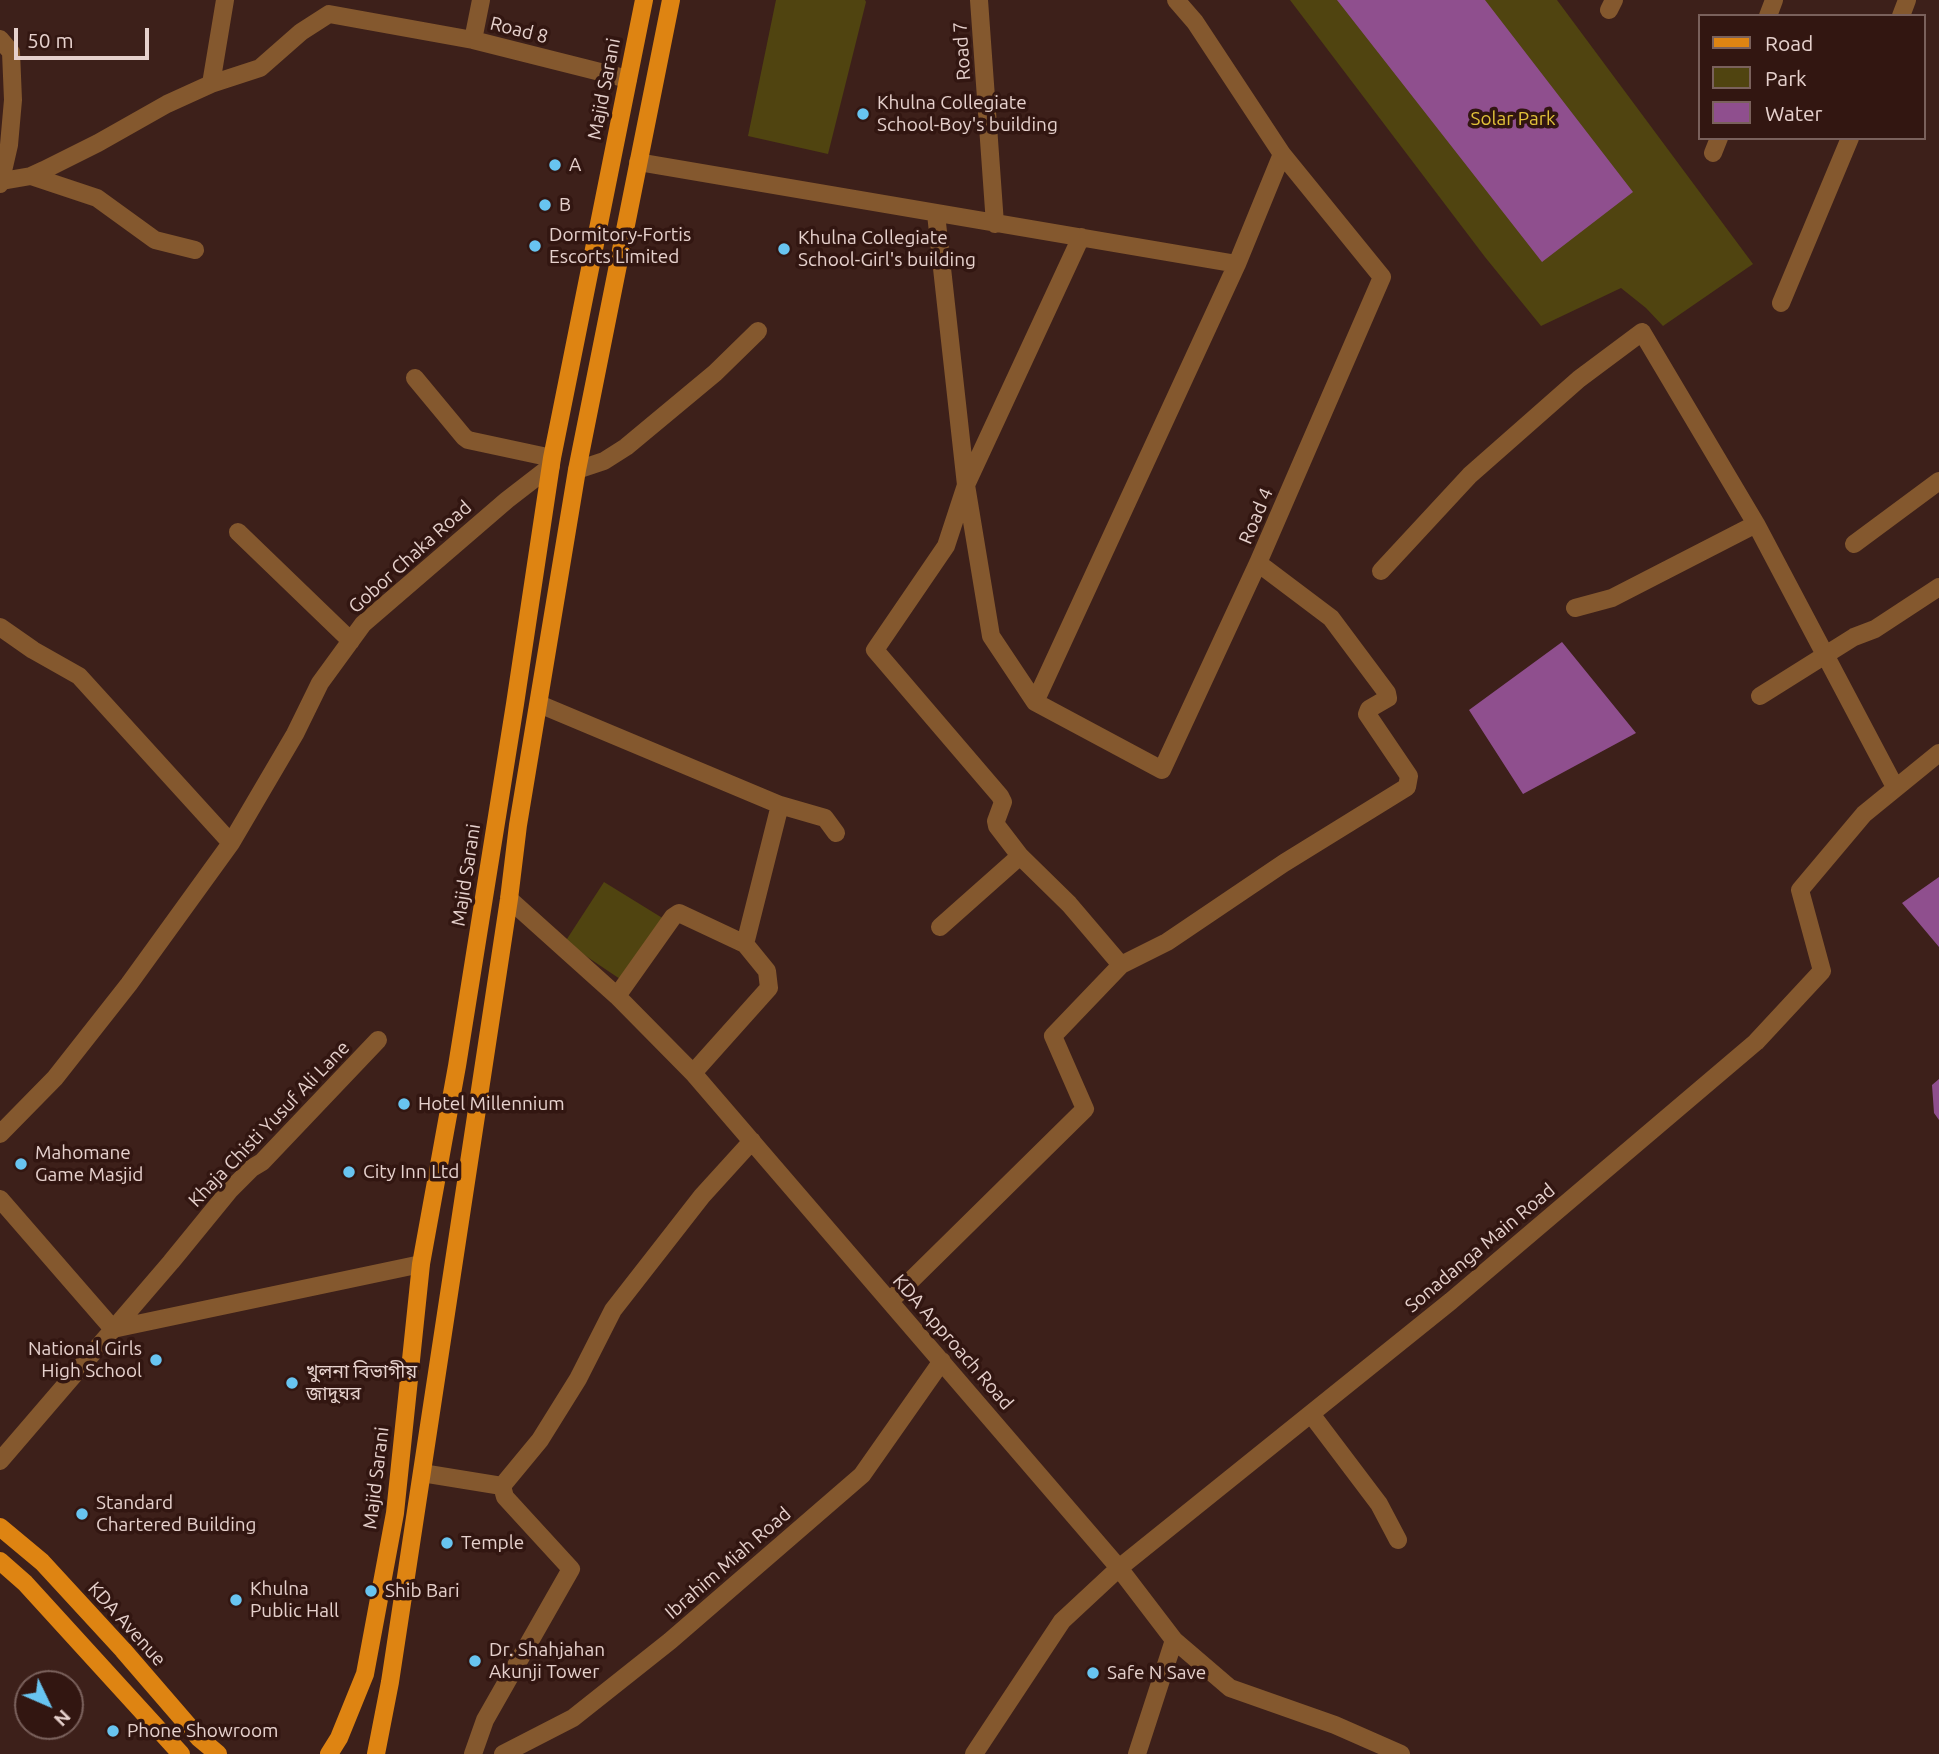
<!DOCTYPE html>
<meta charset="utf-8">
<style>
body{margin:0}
#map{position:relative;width:1939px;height:1754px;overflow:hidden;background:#3d201a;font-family:Ubuntu,sans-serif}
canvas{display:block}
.legend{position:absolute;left:1698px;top:14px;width:228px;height:126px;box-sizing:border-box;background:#321611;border:2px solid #7a615c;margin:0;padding:9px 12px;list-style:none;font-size:21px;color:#e6d1cd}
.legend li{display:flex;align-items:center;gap:14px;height:35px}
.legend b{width:35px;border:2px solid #7a615c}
.north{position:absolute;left:14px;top:1670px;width:70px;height:70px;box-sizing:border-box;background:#321611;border:2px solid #7a615c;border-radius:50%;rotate:134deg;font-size:19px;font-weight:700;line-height:28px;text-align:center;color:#e6d1cd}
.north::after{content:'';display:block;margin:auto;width:24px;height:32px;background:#68c4f0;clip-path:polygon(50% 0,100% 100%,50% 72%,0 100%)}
.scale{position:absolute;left:14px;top:28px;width:135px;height:32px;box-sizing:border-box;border:4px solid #e6d1cd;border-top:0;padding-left:9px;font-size:21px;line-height:24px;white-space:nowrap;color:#e6d1cd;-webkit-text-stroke:5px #321611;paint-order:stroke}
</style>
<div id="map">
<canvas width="1939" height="1754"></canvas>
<ul class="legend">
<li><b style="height:9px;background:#de8412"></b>Road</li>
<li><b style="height:19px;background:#504410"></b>Park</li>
<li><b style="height:19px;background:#8f4f8e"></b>Water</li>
</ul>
<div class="north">N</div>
<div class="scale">50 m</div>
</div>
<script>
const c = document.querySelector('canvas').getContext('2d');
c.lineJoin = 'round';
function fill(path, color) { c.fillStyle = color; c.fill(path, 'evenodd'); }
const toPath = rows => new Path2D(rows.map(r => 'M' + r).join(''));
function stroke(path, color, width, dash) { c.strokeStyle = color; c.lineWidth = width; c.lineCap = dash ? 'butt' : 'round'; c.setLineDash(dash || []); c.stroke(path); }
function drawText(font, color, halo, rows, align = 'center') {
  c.font = font + ' Ubuntu,"Noto Sans Bengali",sans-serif'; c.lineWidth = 7; c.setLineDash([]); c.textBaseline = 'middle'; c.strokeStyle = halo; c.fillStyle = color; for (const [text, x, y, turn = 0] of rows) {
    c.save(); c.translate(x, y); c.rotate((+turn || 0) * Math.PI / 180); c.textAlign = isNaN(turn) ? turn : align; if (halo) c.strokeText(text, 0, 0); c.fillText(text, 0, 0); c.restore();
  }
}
fill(toPath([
 [776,0,865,0,866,2,828,154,748,136],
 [1290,0,1557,0,1753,264,1663,326,1646,308,1621,288,1541,326,1485,257],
 [604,882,664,919,623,981,565,942]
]), '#504410');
fill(toPath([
 [1337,0,1485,0,1633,192,1542,262],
 [1562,642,1636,733,1523,794,1469,710],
 [1939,877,1939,947,1902,903],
 [1939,1079,1939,1120,1934,1113,1932,1085]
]), '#8f4f8e');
stroke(toPath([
 [979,0,995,224],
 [1609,10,1614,0],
 [1768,16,1774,0],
 [1901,16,1907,0],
 [0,39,11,52,13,100,9,145,0,184],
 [473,40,481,0],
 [211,84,225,0],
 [1713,153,1719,138],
 [638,162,1237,264],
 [31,176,97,198,155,240,195,250],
 [2,181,31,176,44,170,98,143,167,104,211,84,260,68,301,32,329,14,473,40,628,79],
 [936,214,966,485,991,636,1035,702,1162,770,1258,563,1382,277,1282,154,1195,22,1176,0],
 [1081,237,966,485,946,546,875,650,1000,796,1003,802,996,821,997,826,1020,856,1069,904,1121,965],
 [1781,303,1850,138],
 [415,378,464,437,468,440,552,458],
 [577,470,604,461,626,447,715,373,758,331],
 [238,532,351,641],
 [1854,544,1939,481],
 [1381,571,1470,475,1579,379,1642,332,1756,524,1895,787],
 [1575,608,1612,598,1756,524],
 [0,627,33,650,79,676,231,843],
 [1760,696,1854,637,1875,629,1939,587],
 [1035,702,1237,264,1282,154],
 [539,704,780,805,745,944,679,913,673,917,617,996],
 [780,805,825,818,836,833],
 [509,899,617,996,693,1073,1119,1568,1174,1640,1230,1688,1335,1725,1401,1754],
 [940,927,1020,856],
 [693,1073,769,988,767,971,745,944],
 [0,1134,55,1078,129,984,231,843,295,734,320,683,363,624,507,500,551,466],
 [0,1199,113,1329,421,1264],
 [890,1301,1085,1109,1053,1036,1121,965,1167,942,1284,863,1407,787,1409,776,1367,714,1369,709,1388,698,1387,693,1331,618,1258,563],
 [1311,1414,1379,1504,1398,1540],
 [0,1461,171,1262,229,1191,252,1168,262,1162,378,1040],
 [422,1473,502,1486,540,1440,578,1379,613,1310,702,1196,752,1141],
 [473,1754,485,1720,571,1569,505,1497,502,1486],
 [503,1754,573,1718,670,1641,862,1475,942,1361],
 [974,1754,1062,1621,1119,1568,1451,1301,1756,1042,1822,971,1800,890,1864,814,1939,753],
 [1137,1754,1174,1640]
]), '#84582e', 18);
stroke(toPath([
 [0,1527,42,1562,123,1650,199,1738,218,1754],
 [0,1561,25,1583,181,1754],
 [329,1754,339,1738,365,1674,395,1513,421,1264,457,1066,515,704,552,458,644,0],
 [376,1754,390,1682,509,899,518,825,577,470,671,0]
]), '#de8412', 18);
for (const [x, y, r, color] of [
 [863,114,7,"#68c4f0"],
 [555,165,7,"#68c4f0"],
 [545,205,7,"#68c4f0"],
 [535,246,7,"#68c4f0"],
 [784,249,7,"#68c4f0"],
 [404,1104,7,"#68c4f0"],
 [21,1164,7,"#68c4f0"],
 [349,1172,7,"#68c4f0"],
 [156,1360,7,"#68c4f0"],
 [292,1383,7,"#68c4f0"],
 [82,1514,7,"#68c4f0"],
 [447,1543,7,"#68c4f0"],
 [371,1591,7,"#68c4f0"],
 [236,1600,7,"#68c4f0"],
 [475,1661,7,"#68c4f0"],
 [1093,1673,7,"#68c4f0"],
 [113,1731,7,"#68c4f0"]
]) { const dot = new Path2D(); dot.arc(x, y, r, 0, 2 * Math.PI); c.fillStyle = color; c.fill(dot); stroke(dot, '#321611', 2.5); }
drawText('19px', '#e6d1cd', '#321611', [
 ["Road 8",519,30,14],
 ["Road 7",962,51,-94],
 ["Majid Sarani",604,89,-79],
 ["Road 4",1256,516,-67],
 ["Gobor Chaka Road",410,557,-42],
 ["Majid Sarani",466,875,-81],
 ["Khaja Chisti Yusuf Ali Lane",269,1124,-46],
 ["Sonadanga Main Road",1480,1248,-40],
 ["KDA Approach Road",953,1342,49],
 ["Majid Sarani",376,1478,-83],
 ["Ibrahim Miah Road",728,1563,-41],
 ["KDA Avenue",127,1624,48]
]);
drawText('19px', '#e6d1cd', '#321611', [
 ["Khulna Collegiate",877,103],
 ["School-Boy's building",877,125],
 ["A",569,165],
 ["B",559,205],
 ["Dormitory-Fortis",549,235],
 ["Escorts Limited",549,257],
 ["Khulna Collegiate",798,238],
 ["School-Girl's building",798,260],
 ["Hotel Millennium",418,1104],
 ["Mahomane",35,1153],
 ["Game Masjid",35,1175],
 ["City Inn Ltd",363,1172],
 ["National Girls",142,1349,"right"],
 ["High School",142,1371,"right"],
 ["খুলনা বিভাগীয়",306,1372],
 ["জাদুঘর",306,1394],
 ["Standard",96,1503],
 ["Chartered Building",96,1525],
 ["Temple",461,1543],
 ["Khulna",250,1589],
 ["Public Hall",250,1611],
 ["Shib Bari",385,1591],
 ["Dr. Shahjahan",489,1650],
 ["Akunji Tower",489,1672],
 ["Safe N Save",1107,1673],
 ["Phone Showroom",127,1731]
], 'left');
drawText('19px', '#e2c23a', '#321611', [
 ["Solar Park",1513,119]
]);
</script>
